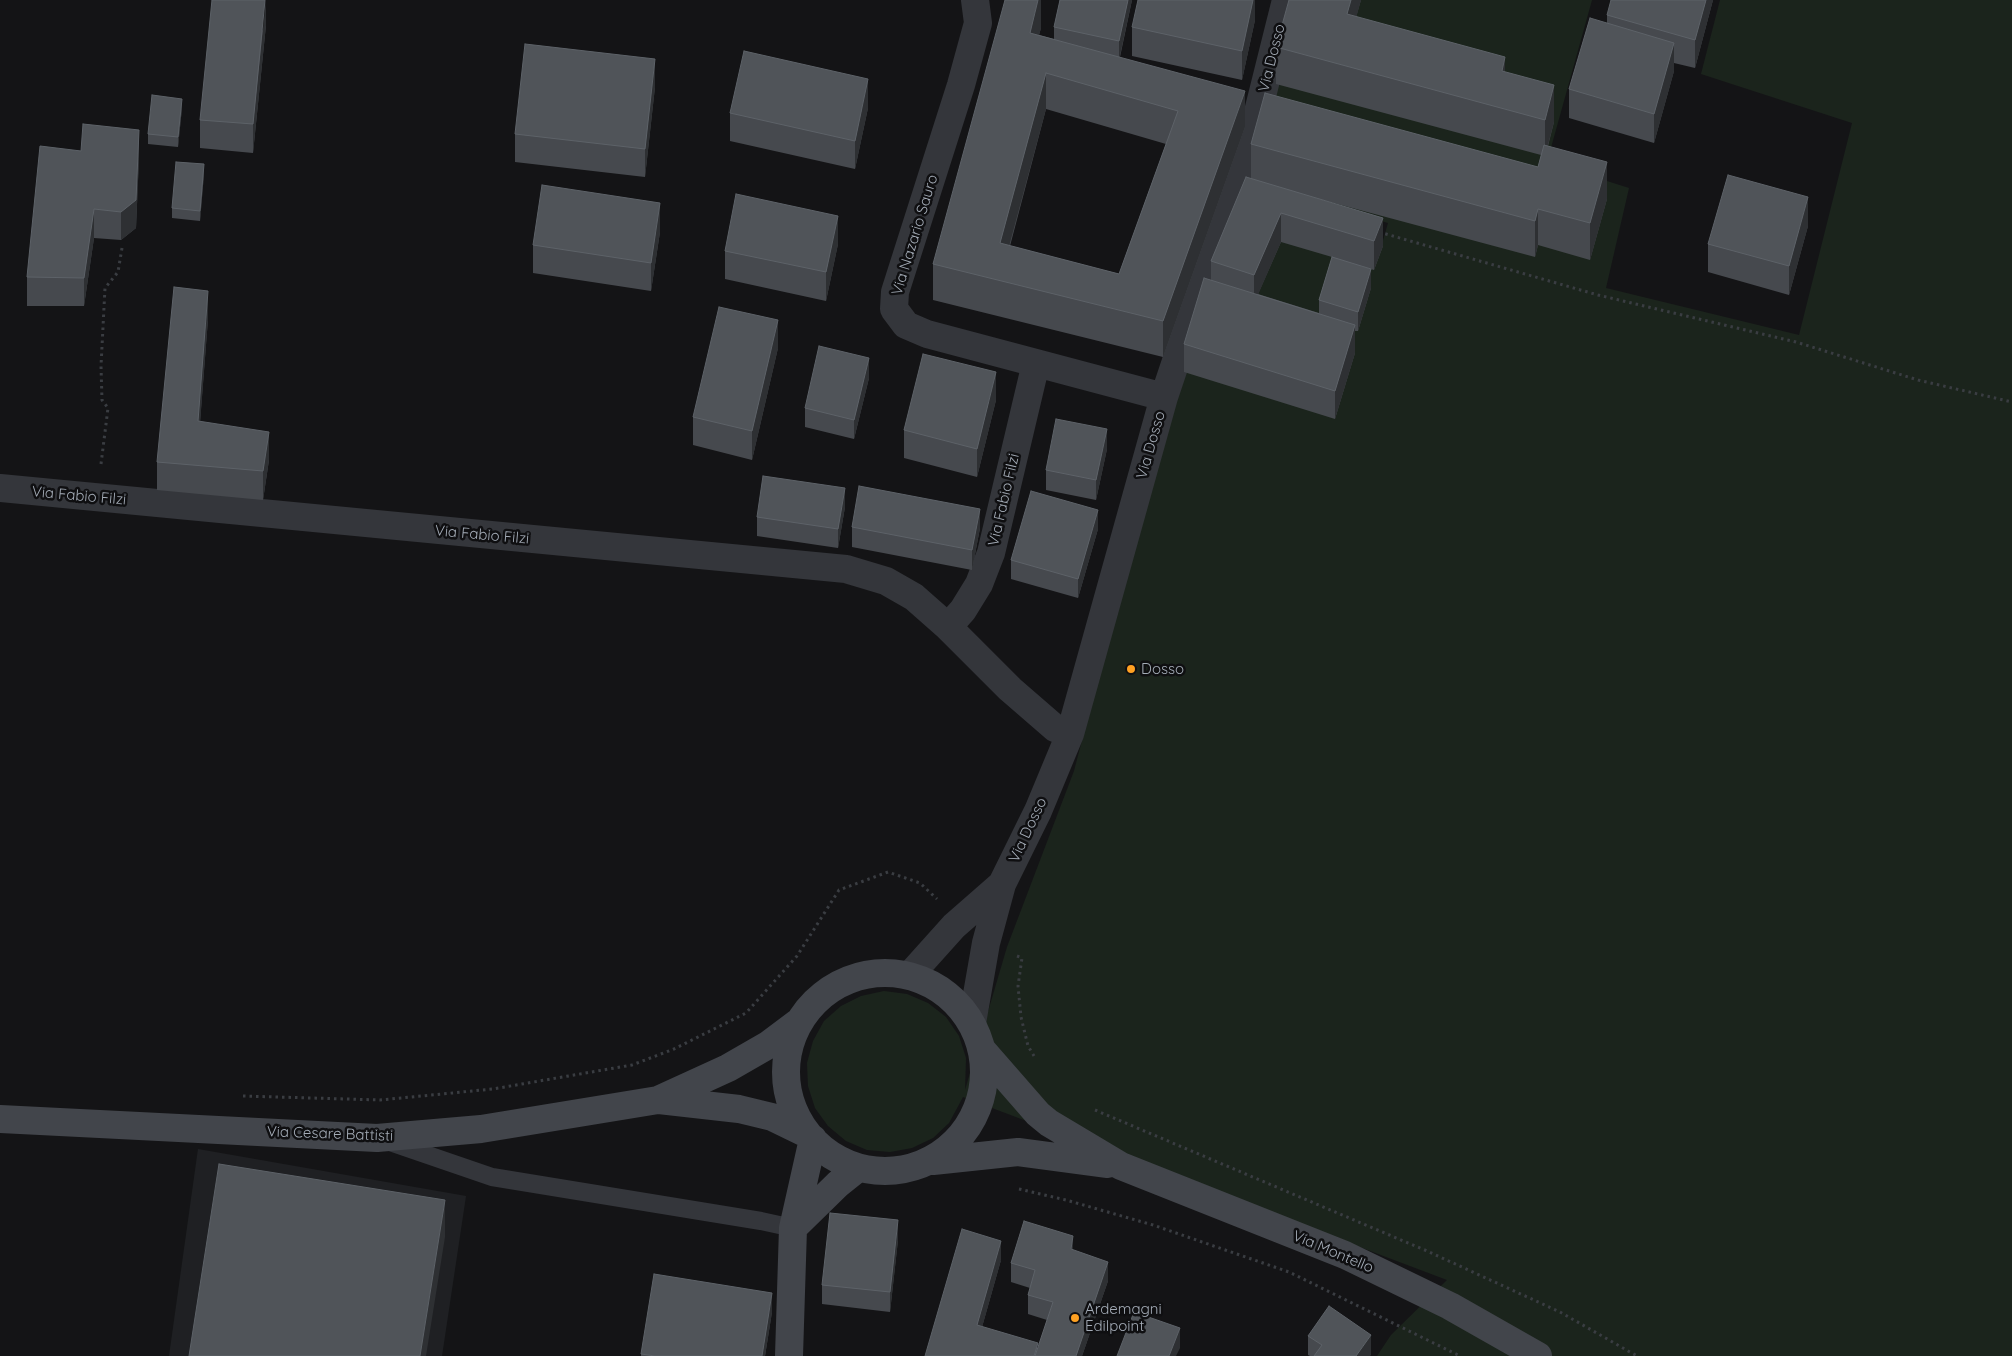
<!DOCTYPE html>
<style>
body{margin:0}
canvas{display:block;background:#141416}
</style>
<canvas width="2012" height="1356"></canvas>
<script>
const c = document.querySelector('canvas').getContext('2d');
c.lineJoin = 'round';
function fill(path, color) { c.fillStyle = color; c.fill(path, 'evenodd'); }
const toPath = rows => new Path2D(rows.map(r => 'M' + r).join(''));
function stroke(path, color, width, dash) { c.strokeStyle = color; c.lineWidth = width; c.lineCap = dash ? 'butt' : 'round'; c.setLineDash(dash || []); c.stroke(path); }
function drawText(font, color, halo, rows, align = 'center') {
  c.font = font + ' Quicksand,sans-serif'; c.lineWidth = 5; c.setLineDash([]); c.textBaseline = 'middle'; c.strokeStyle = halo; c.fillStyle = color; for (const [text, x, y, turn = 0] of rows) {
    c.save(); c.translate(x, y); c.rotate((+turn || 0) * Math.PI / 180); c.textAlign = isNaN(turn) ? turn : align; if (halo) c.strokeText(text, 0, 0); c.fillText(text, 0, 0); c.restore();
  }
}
fill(toPath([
 [198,1149,466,1196,442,1356,169,1356]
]), '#1f2023');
fill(toPath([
 [1296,0,1592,0,1547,162,1629,188,1606,288,1799,335,1852,123,1701,74,1720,0,2012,0,2012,1356,1377,1356,1391,1335,1447,1280,963,1097,949,1123,933,1138,912,1148,890,1152,867,1150,846,1141,828,1126,815,1108,808,1086,807,1063,813,1041,824,1021,841,1006,861,996,884,991,907,994,928,1003,946,1017,959,1036,966,1058,965,1090,1007,947,1074,771,1159,447,1246,204,1382,244,1388,223,1249,182]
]), '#1b241c');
stroke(toPath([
 [1379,232,1598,295,1796,342,1918,380,2012,402],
 [101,464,108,408,102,400,101,366,105,288,118,272,122,248],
 [1017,956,1022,958,1018,986,1021,1017,1028,1046,1034,1056],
 [243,1096,380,1100,493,1089,632,1065,674,1049,746,1013,797,956,839,890,888,872,920,883,937,899],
 [1095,1110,1427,1251,1560,1312,1637,1356],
 [1019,1189,1066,1200,1153,1225,1289,1272,1460,1356]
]), '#3a3d42', 3, [2.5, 4]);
stroke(toPath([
 [387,1141,492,1177,761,1221,793,1228]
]), '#34363b', 18);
stroke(toPath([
 [975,0,978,23,961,85,895,292,894,309,906,325,927,334,1164,397],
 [0,488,846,569,886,581,914,597,948,627,1010,689,1055,728,1070,734],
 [948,627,963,610,979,584,991,553,1036,363],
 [910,975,954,926,1002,884],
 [972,1023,986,943,1002,884,1038,811,1070,734,1164,397,1254,128,1286,0]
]), '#34363b', 28);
stroke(toPath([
 '786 1072a99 99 0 1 1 198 0a99 99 0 1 1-198 0Z',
 [983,1051,1038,1114,1049,1123,1121,1166,1345,1255,1450,1306,1538,1356],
 [659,1100,739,1109,772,1117,807,1134],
 [0,1119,377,1138,481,1129,658,1100,728,1068,768,1045,800,1021],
 [933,1161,1018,1152,1108,1164],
 [793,1228,838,1184,858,1168],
 [789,1356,793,1228,813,1139]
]), '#42454b', 28);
fill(toPath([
 [1041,0,1041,28,1039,35,1054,39,1054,27,1060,0,1132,0,1120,57,1245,127,1163,357,933,300,933,264],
 [1046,109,1166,144,1119,274,1010,246],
 [1255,0,1255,20,1242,80,1132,56,1132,27],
 [1361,0,1356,17,1505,72,1554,122,1548,146,1607,199,1590,260,1538,245,1535,257,1315,198,1383,246,1374,270,1361,266,1371,288,1358,331,1355,331,1355,353,1335,419,1184,372,1184,344,1211,280,1211,261,1251,178,1251,144,1538,167,1541,155,1276,84,1276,47],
 [1281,242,1332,257,1319,300,1319,313,1258,294],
 [1713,0,1695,68,1674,63,1674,71,1654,143,1569,118,1569,89,1607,23,1607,15],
 [266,25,253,153,200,148,200,120],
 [655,87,645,177,515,162,515,134],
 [182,108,178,147,148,144,148,134],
 [868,108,855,169,730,141,730,113],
 [139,158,136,228,121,240,94,238,84,306,27,306,27,277],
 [204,174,200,221,172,218,172,208],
 [1808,226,1789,295,1708,272,1708,244],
 [660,232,651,291,533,273,533,245],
 [838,244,826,301,725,279,725,251],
 [208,319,200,422,269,460,263,500,157,490,157,462],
 [778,348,752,460,693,445,693,417],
 [869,378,854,439,805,427,805,408],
 [996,400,977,477,904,458,904,430],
 [1107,449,1096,500,1046,490,1046,470],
 [845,507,838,548,757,536,757,517],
 [852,527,980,528,972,570,852,547],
 [1098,529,1078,598,1011,579,1011,560],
 [898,1240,890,1312,822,1304,822,1285],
 [1073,1250,1108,1281,1082,1356,925,1356,1001,1260,982,1327,1038,1348,1047,1320,1028,1314,1028,1295,1030,1288,1011,1282,1011,1263],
 [772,1312,765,1356,641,1356,641,1354],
 [1308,1336,1371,1354,1370,1356,1310,1356,1308,1355]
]), '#46494e');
fill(toPath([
 [266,0,266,25,253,153,253,124],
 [1038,0,1041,0,1041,28,1030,69,1030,33],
 [1128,0,1132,0,1119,60,1119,41],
 [1253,0,1255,0,1255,20,1242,80,1242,51],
 [1351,0,1361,0,1347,51,1347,14],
 [1706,0,1713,0,1695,68,1695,40],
 [1674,43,1674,71,1654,143,1654,114],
 [1505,57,1505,93,1502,71],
 [655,59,655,87,645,177,645,149],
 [1046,73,1046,109,1000,280,1000,243],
 [868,79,868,108,855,169,855,141],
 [1554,85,1554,122,1545,156,1545,120],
 [1245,91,1245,127,1163,357,1163,321],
 [182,99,182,108,178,147,178,137],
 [139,130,139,158,136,228,121,240,121,212],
 [1607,162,1607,199,1590,260,1590,223],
 [204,164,204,174,200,221,200,211],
 [1808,197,1808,226,1789,295,1789,266],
 [660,203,660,232,651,291,651,263],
 [94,209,94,238,84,306,84,278],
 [1538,209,1538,245,1535,257,1535,221],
 [1281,213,1281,242,1254,304,1254,275],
 [838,216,838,244,826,301,826,272],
 [1383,218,1383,246,1374,270,1374,241],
 [1371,269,1371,288,1358,331,1358,312],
 [208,291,208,319,198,450,198,421],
 [778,320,778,348,752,460,752,431],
 [1355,325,1355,353,1335,419,1335,391],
 [869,358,869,378,854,439,854,420],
 [996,372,996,400,977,477,977,449],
 [1107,429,1107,449,1096,500,1096,480],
 [269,432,269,460,263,500,263,471],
 [845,488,845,507,838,548,838,529],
 [980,509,980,528,972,570,972,550],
 [1098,510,1098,529,1078,598,1078,579],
 [445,1200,445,1237,426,1356,420,1356],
 [898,1220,898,1240,890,1312,890,1292],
 [1073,1236,1073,1255,1071,1249],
 [1001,1241,1001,1260,977,1345,977,1325],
 [1108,1262,1108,1281,1082,1356,1076,1356],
 [772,1293,772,1312,765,1356,762,1356],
 [1180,1328,1180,1348,1176,1356,1169,1356],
 [1371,1335,1371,1354,1370,1356,1356,1356]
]), '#2e3033');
const building = toPath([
 [212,0,265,0,253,124,200,120,212,0],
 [1005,0,1038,0,1030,33,1245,91,1163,321,933,264,1005,0],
 [1046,73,1178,111,1119,274,1000,243,1046,73],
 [1060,0,1128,0,1119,41,1054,27,1060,0],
 [1138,0,1253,0,1242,51,1132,27,1138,0],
 [1289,0,1351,0,1347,14,1505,57,1502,71,1554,85,1545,120,1276,47,1289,0],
 [1611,0,1706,0,1695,40,1607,15,1611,0],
 [1590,18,1674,43,1654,114,1569,89,1590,18],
 [525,44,655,59,645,149,515,134,525,44],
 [744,51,868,79,855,141,730,113,744,51],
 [1265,93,1538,167,1544,145,1607,162,1590,223,1538,209,1535,221,1251,144,1265,93],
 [152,95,182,99,178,137,148,134,152,95],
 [83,124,139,130,136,200,121,212,94,209,84,278,27,277,40,146,81,151,83,124],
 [176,162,204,164,200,211,172,208,176,162],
 [1728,175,1808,197,1789,266,1708,244,1728,175],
 [1246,177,1383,218,1374,241,1281,213,1254,275,1211,261,1246,177],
 [542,185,660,203,651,263,533,245,542,185],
 [736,194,838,216,826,272,725,251,736,194],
 [1332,257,1371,269,1358,312,1319,300,1332,257],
 [1204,278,1355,325,1335,391,1184,344,1204,278],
 [174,287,208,291,198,421,269,432,263,471,157,462,174,287],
 [719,307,778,320,752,431,693,417,719,307],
 [819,346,869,358,854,420,805,408,819,346],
 [923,354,996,372,977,449,904,430,923,354],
 [1056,419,1107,429,1096,480,1046,470,1056,419],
 [763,476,845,488,838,529,757,517,763,476],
 [859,486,980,509,972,550,852,527,859,486],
 [1031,491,1098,510,1078,579,1011,560,1031,491],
 [219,1164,445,1200,420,1356,189,1356,219,1164],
 [830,1213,898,1220,890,1292,822,1285,830,1213],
 [1024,1221,1073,1236,1071,1249,1108,1262,1076,1356,1035,1356,1053,1302,1028,1295,1035,1270,1011,1263,1024,1221],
 [962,1229,1001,1241,977,1325,1038,1343,1034,1356,925,1356,962,1229],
 [654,1274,772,1293,762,1356,655,1356,641,1354,654,1274],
 [1329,1306,1371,1335,1356,1356,1314,1356,1322,1345,1308,1336,1329,1306],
 [1134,1312,1180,1328,1169,1356,1117,1356,1134,1312]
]);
fill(building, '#505459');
stroke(building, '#5d6268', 1);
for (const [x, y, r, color] of [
 [1131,669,5,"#ffa122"],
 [1075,1318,5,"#ffa122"]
]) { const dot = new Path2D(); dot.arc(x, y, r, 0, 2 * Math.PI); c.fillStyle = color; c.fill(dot); stroke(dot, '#0f0f11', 2); }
drawText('15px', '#a4acb7', '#0f0f11', [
 ["Via Dosso",1272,58,-76],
 ["Via Nazario Sauro",915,235,-73],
 ["Via Dosso",1151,445,-74],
 ["Via Fabio Filzi",79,496,5],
 ["Via Fabio Filzi",1004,500,-77],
 ["Via Fabio Filzi",482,535,5],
 ["Via Dosso",1028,830,-65],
 ["Via Cesare Battisti",330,1134,2],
 ["Via Montello",1333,1252,23]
]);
drawText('15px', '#a4acb7', '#0f0f11', [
 ["Dosso",1141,669],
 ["Ardemagni",1085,1309],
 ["Edilpoint",1085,1326]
], 'left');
</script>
